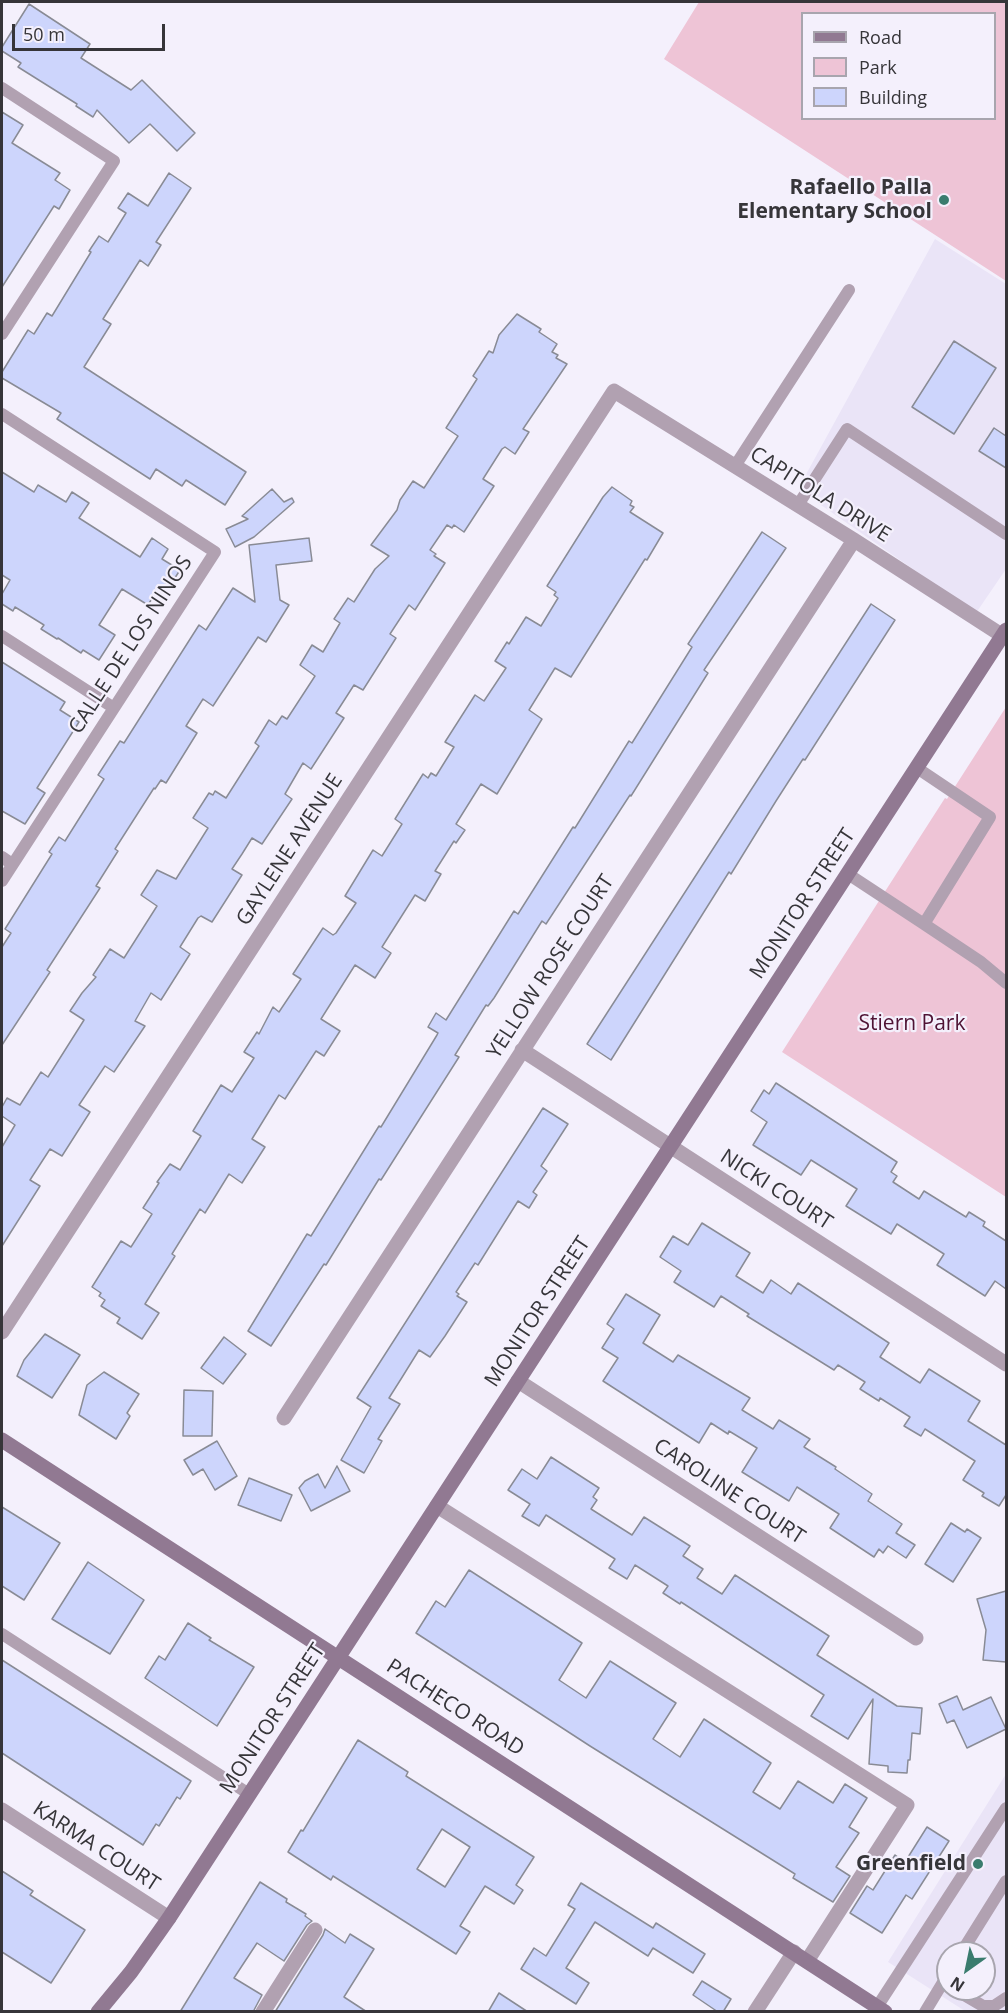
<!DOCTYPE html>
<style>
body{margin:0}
#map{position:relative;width:1008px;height:2013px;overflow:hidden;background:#f4f0fc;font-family:"Open Sans",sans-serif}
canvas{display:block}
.frame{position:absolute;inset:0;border:3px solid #363539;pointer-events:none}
.legend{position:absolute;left:801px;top:12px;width:195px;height:108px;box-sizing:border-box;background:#f4f0fc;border:2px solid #a8a5ae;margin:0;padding:8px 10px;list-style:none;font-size:18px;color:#363539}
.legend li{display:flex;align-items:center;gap:12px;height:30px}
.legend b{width:30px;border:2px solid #a8a5ae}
.north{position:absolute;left:936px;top:1941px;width:60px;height:60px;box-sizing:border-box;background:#f4f0fc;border:2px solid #a8a5ae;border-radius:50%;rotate:213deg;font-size:16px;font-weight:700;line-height:24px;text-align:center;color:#363539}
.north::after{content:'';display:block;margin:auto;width:21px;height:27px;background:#3a7c6e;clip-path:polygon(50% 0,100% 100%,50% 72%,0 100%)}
.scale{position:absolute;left:12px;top:24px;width:153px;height:27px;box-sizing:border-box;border:3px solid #363539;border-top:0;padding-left:8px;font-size:18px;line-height:21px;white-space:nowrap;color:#363539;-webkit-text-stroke:4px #f4f0fc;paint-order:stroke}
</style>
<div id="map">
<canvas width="1008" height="2013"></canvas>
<div class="frame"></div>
<ul class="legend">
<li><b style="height:8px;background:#917992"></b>Road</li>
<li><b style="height:16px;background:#eec4d6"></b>Park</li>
<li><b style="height:16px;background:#cdd5fc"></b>Building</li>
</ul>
<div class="north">N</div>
<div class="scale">50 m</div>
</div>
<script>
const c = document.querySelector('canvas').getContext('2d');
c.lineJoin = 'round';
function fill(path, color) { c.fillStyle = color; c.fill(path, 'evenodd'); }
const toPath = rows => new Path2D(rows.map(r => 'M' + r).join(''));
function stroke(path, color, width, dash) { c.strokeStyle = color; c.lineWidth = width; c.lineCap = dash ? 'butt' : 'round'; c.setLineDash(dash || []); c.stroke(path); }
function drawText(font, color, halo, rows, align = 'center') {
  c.font = font + ' "Open Sans",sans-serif'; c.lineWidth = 4.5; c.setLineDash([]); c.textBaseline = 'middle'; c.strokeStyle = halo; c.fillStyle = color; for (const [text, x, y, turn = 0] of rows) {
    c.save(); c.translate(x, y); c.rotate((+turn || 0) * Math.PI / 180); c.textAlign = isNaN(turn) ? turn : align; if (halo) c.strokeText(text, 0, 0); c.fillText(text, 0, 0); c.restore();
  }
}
fill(toPath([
 [935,239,1006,284,1006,569,976,613,798,489],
 [1006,1774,1006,2011,965,2011,888,1962],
 [948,1953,984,1953,984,1989,948,1989]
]), '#eae4f7');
fill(toPath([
 [699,2,1006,2,1006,281,664,59],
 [802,14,994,14,994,118,802,118],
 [1006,707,1006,1197,782,1052,945,798,947,799]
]), '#eec4d6');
const building = toPath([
 [29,4,90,44,81,58,131,90,142,80,195,133,177,151,150,124,129,143,97,110,93,117,76,106,77,104,18,67,21,63,2,51,2,47,29,4],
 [2,112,23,125,12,143,60,173,55,180,70,190,59,209,54,206,2,287,2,112],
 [169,173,191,188,156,242,161,245,148,266,140,260,103,319,111,324,84,367,246,472,225,505,186,480,182,486,156,469,150,479,57,419,61,413,2,378,2,372,28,330,34,334,47,313,52,316,91,252,89,251,99,236,108,242,126,213,118,208,128,193,148,206,169,173],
 [517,314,541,329,539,332,557,344,552,352,558,355,556,358,567,364,523,429,529,432,515,454,505,447,502,449,483,479,494,486,464,532,454,525,452,528,447,525,430,550,436,554,434,556,445,563,415,610,409,605,390,634,396,638,363,690,354,685,336,713,344,718,311,769,303,763,285,794,292,799,262,844,252,838,242,854,232,869,242,875,212,922,201,916,198,918,180,947,190,954,161,1000,151,993,135,1021,145,1026,114,1072,105,1066,79,1105,90,1112,62,1156,50,1149,30,1180,40,1186,2,1246,2,1147,15,1125,2,1116,2,1107,7,1098,20,1105,41,1072,48,1077,84,1020,70,1011,82,993,96,977,93,975,110,949,124,958,157,906,141,895,157,870,176,879,208,828,193,818,209,793,213,795,215,791,226,798,259,746,255,743,269,720,276,725,282,716,287,719,315,676,300,665,312,645,323,652,340,623,334,619,348,598,354,602,375,569,389,556,371,545,397,510,400,500,413,481,424,488,458,436,446,428,477,379,473,376,489,351,493,353,499,335,517,314],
 [954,341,996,368,954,434,912,407,954,341],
 [994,428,1006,436,1006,468,979,451,994,428],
 [2,472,34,492,38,485,66,502,72,492,89,503,79,518,140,557,152,538,168,549,162,559,180,570,171,584,167,582,160,594,156,592,148,605,122,589,99,625,115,635,99,660,83,650,81,653,58,638,57,639,41,629,44,625,15,607,13,611,2,604,2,594,10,580,2,575,2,472],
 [612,487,632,501,630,505,634,507,630,512,663,533,647,560,645,559,571,677,555,668,529,710,542,719,497,794,481,784,456,824,465,830,456,843,454,841,435,871,441,874,425,901,415,895,382,947,391,953,375,978,355,965,321,1019,340,1031,324,1056,316,1051,285,1099,279,1095,252,1139,265,1147,242,1183,229,1174,205,1213,200,1209,172,1254,175,1256,145,1304,159,1313,142,1339,117,1323,120,1318,101,1306,105,1300,99,1296,101,1293,92,1287,121,1241,131,1247,152,1214,143,1208,159,1183,157,1182,170,1164,180,1170,201,1136,193,1131,221,1085,232,1092,254,1058,244,1052,257,1032,259,1034,273,1007,279,1012,301,979,293,974,323,928,333,935,336,933,356,903,345,896,373,850,382,856,402,824,395,819,423,774,428,778,431,773,436,776,454,747,445,742,475,695,484,701,506,668,495,661,507,642,509,644,526,617,541,626,558,598,554,595,556,592,547,586,603,497,612,487],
 [272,489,284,502,292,498,294,502,254,537,235,547,226,529,248,519,242,516,272,489],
 [762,532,786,548,704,670,708,673,631,796,630,795,546,924,542,921,494,998,488,1006,486,1005,455,1055,459,1057,431,1101,381,1180,379,1179,326,1265,324,1264,271,1346,248,1331,307,1234,311,1236,379,1126,381,1127,437,1035,438,1033,428,1027,436,1013,446,1020,514,911,518,914,573,827,575,828,629,741,632,743,692,647,688,644,762,532],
 [309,538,312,561,276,565,280,600,289,605,266,642,258,637,213,706,203,699,186,726,197,733,166,783,161,780,155,789,154,788,115,849,118,851,96,886,100,888,47,970,50,972,2,1045,2,947,11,933,5,929,52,854,49,852,59,837,65,841,104,779,98,775,120,741,124,743,199,625,206,630,233,588,255,602,249,545,309,538],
 [871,604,895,620,805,760,803,759,776,801,731,874,729,872,611,1060,587,1044,871,604],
 [2,662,65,702,60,710,79,722,37,788,45,793,25,824,2,811,2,662],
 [776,1083,897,1162,891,1172,897,1176,893,1182,919,1199,924,1191,966,1217,969,1212,985,1222,983,1226,1006,1241,1006,1289,995,1281,985,1296,937,1265,944,1254,897,1224,891,1234,846,1206,857,1189,811,1160,801,1175,753,1145,767,1122,751,1111,764,1090,769,1094,776,1083],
 [543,1108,568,1124,541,1166,547,1171,533,1192,537,1195,529,1208,518,1201,478,1265,475,1263,456,1292,459,1294,457,1296,467,1302,445,1336,430,1357,419,1350,401,1379,389,1398,400,1404,378,1439,382,1441,364,1473,341,1460,371,1407,357,1398,543,1108],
 [702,1223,750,1253,736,1276,763,1293,771,1280,791,1294,798,1283,889,1343,880,1357,920,1383,929,1369,980,1401,968,1421,1006,1445,1006,1495,999,1506,982,1496,984,1493,963,1480,975,1461,925,1429,921,1436,904,1426,910,1417,880,1398,879,1401,860,1389,865,1382,838,1365,834,1370,747,1316,749,1314,721,1296,714,1307,674,1282,681,1271,660,1257,673,1236,688,1245,702,1223],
 [626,1294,660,1315,643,1343,673,1362,678,1355,750,1398,742,1410,773,1429,779,1420,810,1439,804,1447,836,1467,835,1469,872,1494,868,1501,902,1524,896,1533,915,1545,906,1558,888,1546,883,1553,879,1549,874,1557,830,1528,839,1514,797,1487,789,1501,742,1472,757,1448,729,1431,728,1434,711,1423,699,1443,603,1381,618,1358,602,1348,614,1329,607,1324,626,1294],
 [45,1334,80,1355,52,1398,17,1376,24,1360,45,1334],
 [224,1337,246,1354,223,1384,201,1368,224,1337],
 [104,1372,139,1394,127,1413,130,1416,116,1439,79,1415,87,1385,104,1372],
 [184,1390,213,1391,212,1436,183,1436,184,1390],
 [217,1441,237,1476,215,1490,203,1469,193,1475,184,1460,217,1441],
 [551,1457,599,1488,593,1497,597,1500,591,1509,632,1535,644,1517,690,1546,683,1556,703,1569,697,1578,722,1594,735,1575,829,1636,817,1655,897,1706,922,1708,920,1734,912,1733,910,1760,908,1760,907,1773,888,1772,888,1766,869,1764,873,1699,848,1739,811,1716,824,1695,681,1602,680,1604,663,1593,668,1586,635,1565,627,1579,609,1568,615,1559,546,1515,539,1526,522,1516,530,1504,508,1490,522,1469,537,1479,551,1457],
 [337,1466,350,1491,311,1511,299,1488,305,1481,318,1474,325,1488,337,1466],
 [249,1478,292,1495,281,1521,238,1505,249,1478],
 [2,1507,60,1543,24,1600,2,1586,2,1507],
 [951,1523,965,1532,967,1529,981,1538,953,1582,925,1564,951,1523],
 [88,1562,144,1600,110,1654,52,1619,88,1562],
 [469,1570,582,1643,559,1680,586,1698,610,1661,676,1703,653,1739,680,1757,704,1719,771,1763,753,1792,780,1809,798,1781,833,1803,845,1784,867,1798,849,1827,859,1833,836,1867,850,1876,833,1902,793,1878,795,1874,590,1746,416,1633,436,1601,445,1607,469,1570],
 [1006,1591,1006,1662,983,1660,986,1630,977,1599,1006,1591],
 [188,1623,211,1638,209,1640,254,1667,217,1726,145,1678,159,1656,165,1660,188,1623],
 [2,1660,191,1781,180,1799,177,1797,159,1826,156,1824,143,1845,2,1753,2,1660],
 [957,1696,963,1710,991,1697,1006,1729,967,1748,954,1720,947,1723,939,1704,957,1696],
 [358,1740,408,1772,406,1776,534,1857,516,1885,523,1890,514,1904,485,1886,460,1926,470,1932,456,1954,333,1876,331,1880,288,1852,301,1830,303,1831,358,1740],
 [442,1829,470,1847,445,1887,417,1869,442,1829],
 [927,1827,949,1841,912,1899,906,1895,882,1933,850,1913,867,1886,873,1890,895,1855,905,1862,927,1827],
 [2,1871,33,1891,30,1895,85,1930,51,1983,2,1952,2,1871],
 [260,1882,287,1899,286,1902,306,1914,305,1916,312,1921,307,1925,284,1961,257,1943,234,1978,262,1995,253,2012,180,2012,260,1882],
 [581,1883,653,1928,656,1923,705,1954,693,1973,653,1948,648,1956,595,1922,566,1968,589,1983,576,2004,521,1969,534,1948,546,1956,575,1909,568,1905,581,1883],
 [325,1929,345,1943,350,1934,374,1949,344,1997,367,2012,275,2012,323,1935,325,1929],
 [702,1981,731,1999,723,2012,718,2012,693,1995,702,1981],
 [499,1993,528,2012,488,2012,499,1993]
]);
fill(building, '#cdd5fc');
stroke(building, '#898b95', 1.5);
stroke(toPath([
 [2,88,114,161,2,334],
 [2,414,215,552,2,881],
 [735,466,849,290],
 [798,505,847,429,1006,534],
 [2,636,114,708],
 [2,857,12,864],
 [848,874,924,924,990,817,917,768],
 [924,924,981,962,1006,983],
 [2,1634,249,1794],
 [961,1953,1006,1881],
 [954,1989,983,2006,994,2006,1006,1998],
 [877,2007,1006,1808],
 [925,2012,948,1974]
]), '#b1a1b1', 12);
stroke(toPath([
 [522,1050,1006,1364],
 [2,1332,614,391,854,540,1003,636],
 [518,1381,916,1638],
 [284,1418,854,540],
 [437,1506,907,1805,807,1961],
 [2,1810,169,1918],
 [263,2012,315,1930],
 [755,2012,794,1952]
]), '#b1a1b1', 15);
stroke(toPath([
 [2,1440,885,2012],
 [98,2012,131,1972,169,1918,1006,630]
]), '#917992', 15);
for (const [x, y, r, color] of [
 [944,200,6,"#3a7c6e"],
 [978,1864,6,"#3a7c6e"]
]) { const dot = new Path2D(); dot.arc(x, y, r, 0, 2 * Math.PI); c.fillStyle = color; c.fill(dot); stroke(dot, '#f4f0fc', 2); }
drawText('bold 21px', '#363539', '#f4f0fc', [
 ["Rafaello Palla",932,188],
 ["Elementary School",932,212],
 ["Greenfield",966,1864]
], 'right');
drawText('21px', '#363539', '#f4f0fc', [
 ["CAPITOLA DRIVE",820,495,32],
 ["CALLE DE LOS NINOS",131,645,-57],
 ["GAYLENE AVENUE",290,850,-57],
 ["MONITOR STREET",803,904,-57],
 ["YELLOW ROSE COURT",551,967,-57],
 ["NICKI COURT",776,1190,33],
 ["MONITOR STREET",538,1312,-57],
 ["CAROLINE COURT",729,1492,33],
 ["PACHECO ROAD",455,1708,33],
 ["MONITOR STREET",273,1719,-57],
 ["KARMA COURT",96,1847,33]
]);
drawText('21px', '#4f1234', '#f4f0fc', [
 ["Stiern Park",912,1024]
]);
</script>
